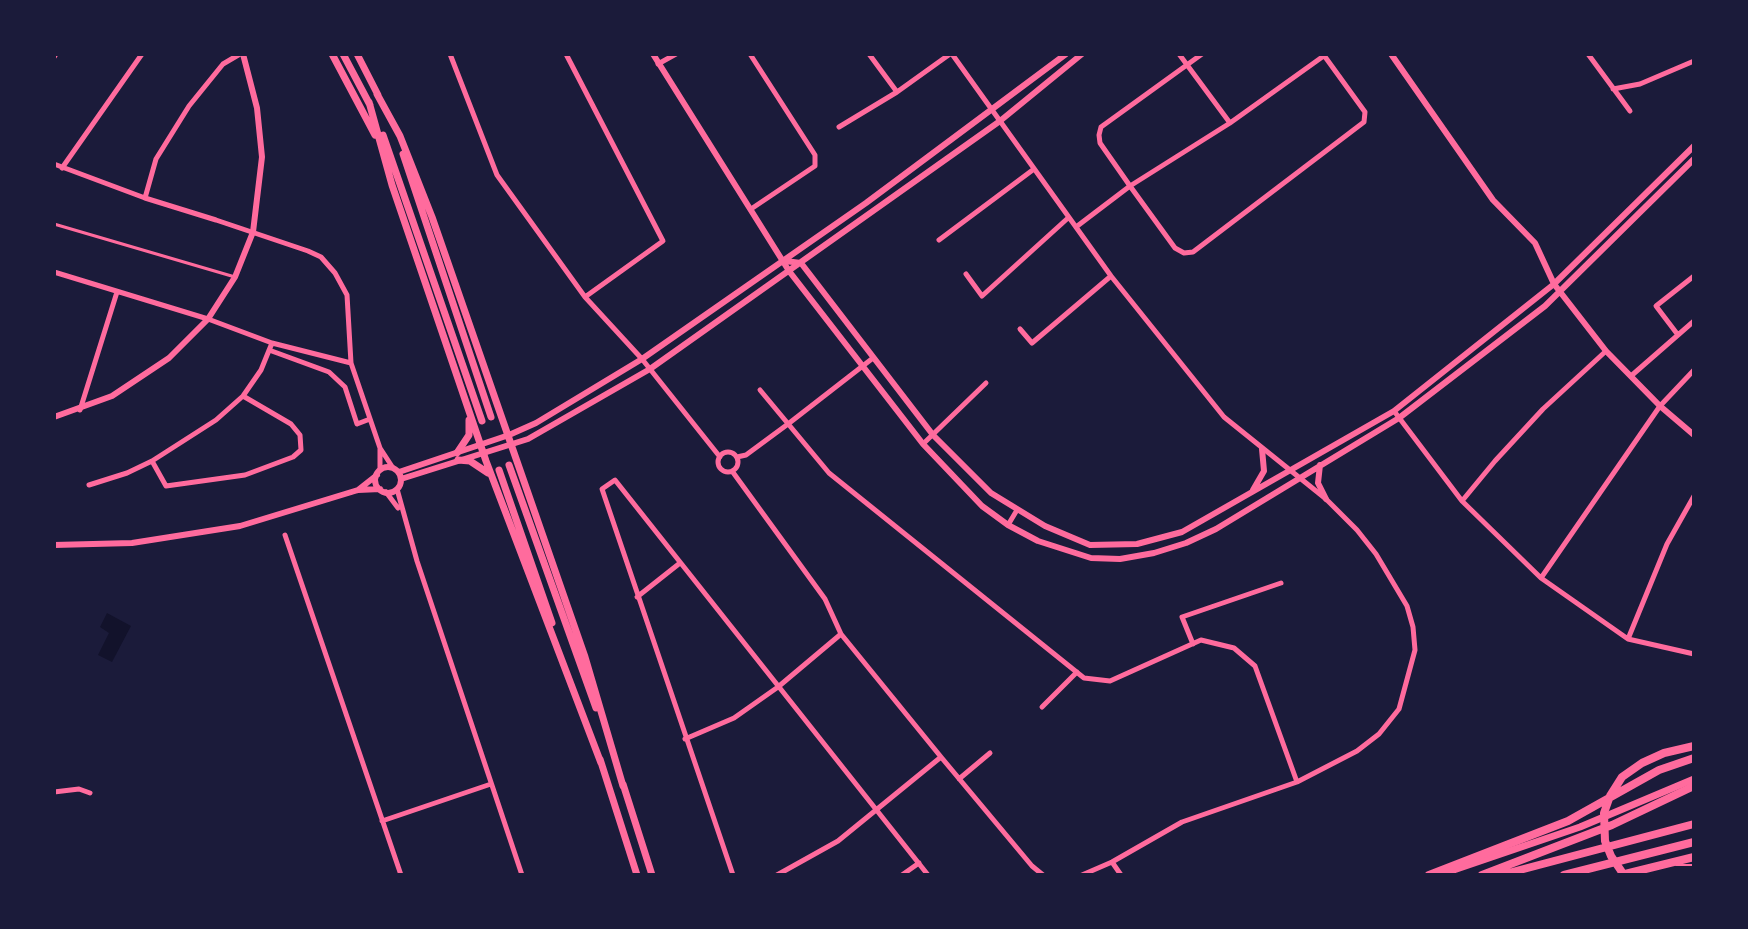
<!DOCTYPE html>
<style>
body{margin:0}
#map{position:relative;width:1748px;height:929px;overflow:hidden;background:#1b1b3a;font-family:Roboto,sans-serif}
canvas{display:block}
.frame{position:absolute;inset:0;border:56px solid #1b1b3a;pointer-events:none}
</style>
<div id="map">
<canvas width="1748" height="929"></canvas>
<div class="frame"></div>
</div>
<script>
const c = document.querySelector('canvas').getContext('2d');
c.lineJoin = 'round';
function fill(path, color) { c.fillStyle = color; c.fill(path, 'evenodd'); }
const toPath = rows => new Path2D(rows.map(r => 'M' + r).join(''));
function stroke(path, color, width, dash) { c.strokeStyle = color; c.lineWidth = width; c.lineCap = dash ? 'butt' : 'round'; c.setLineDash(dash || []); c.stroke(path); }
fill(toPath([
 [107,613,131,626,112,662,98,655,109,633,100,627]
]), '#12122b');
stroke(toPath([
 [1676,865,1694,865]
]), '#ff6b9d', 2);
stroke(toPath([
 [54,224,235,277]
]), '#ff6b9d', 3);
stroke(toPath([
 [450,54,497,175,585,297,642,359,720,457],
 [566,54,663,241,585,297],
 [750,54,815,155,815,166,751,209],
 [869,54,897,92],
 [952,54,1111,276,1224,417,1326,499,1357,530,1376,554,1407,606,1413,627,1415,650,1399,709,1379,734,1357,751,1297,782,1182,822,1112,862,1082,875],
 [1179,54,1230,123],
 [1202,54,1101,127,1099,135,1100,143,1130,186,1175,248,1184,253,1193,252,1364,122,1365,112,1323,54],
 [1588,54,1630,111],
 [54,57,56,54],
 [658,64,676,54],
 [1613,89,1640,84,1694,61],
 [839,127,897,92,950,54],
 [54,164,145,198,216,220,308,251,321,257,335,273,347,295,351,363,380,448,393,468],
 [62,168,142,54],
 [145,198,156,159,189,106,223,64,240,54],
 [1076,227,1130,186,1230,123,1325,55],
 [939,240,1034,169],
 [54,272,208,319,272,343,351,363],
 [966,274,982,296,1068,218],
 [1020,329,1032,343,1111,276],
 [1678,335,1656,306,1694,276],
 [269,350,329,372,345,387,357,424,370,419],
 [1631,376,1694,321],
 [760,390,829,473,1084,678,1110,681,1201,640,1234,648,1255,666,1297,782],
 [80,410,117,292],
 [1394,411,1462,501,1541,578,1628,639,1694,654],
 [923,444,986,383],
 [380,449,380,470],
 '718 462a10 10 0 1 1 20 0a10 10 0 1 1-20 0Z',
 [737,457,746,455,788,424,873,358],
 [152,461,166,486,245,475,293,457,301,450,300,435,291,424,243,396],
 [732,471,825,599,841,634,941,757,1032,866,1043,875],
 [89,485,127,473,152,461,216,420,243,396,261,370,272,343],
 [397,489,417,561,522,875],
 [386,492,398,508],
 [1462,501,1495,461,1543,409,1606,351],
 [1008,525,1017,510],
 [285,535,401,875],
 [1541,578,1660,406,1694,370],
 [637,597,680,563],
 [1628,639,1667,544,1694,496],
 [1193,644,1182,617,1281,583],
 [1042,707,1077,672],
 [685,739,734,718,778,687,841,634],
 [959,779,990,753],
 [54,792,79,789,90,793],
 [382,821,491,784],
 [1112,862,1121,875],
 [733,875,602,489,615,480,928,875],
 [777,875,838,841,941,757],
 [902,875,919,863]
]), '#ff6b9d', 5);
stroke(toPath([
 [653,54,789,271,923,444,982,506,1008,525,1038,541,1091,558,1120,559,1154,553,1186,543,1216,529,1399,418,1545,306,1694,159],
 [1391,54,1493,200,1535,243,1554,284,1606,351,1660,406,1694,435],
 [785,261,801,263,933,435,991,493,1045,526,1090,545,1137,544,1182,532,1394,411,1554,284,1694,146],
 [54,417,112,396,169,358,208,319,235,277,253,232,262,157,257,108,243,54],
 [1320,465,1318,483,1326,499],
 '375 480a13 13 0 1 1 26 0a13 13 0 1 1-26 0Z',
 [399,472,509,435,536,423,642,359,866,203,1066,54],
 [401,479,528,439,650,369,1000,121,1082,54],
 [358,490,377,475],
 [1253,490,1264,471,1262,449],
 [54,545,132,543,240,526,358,490,380,489]
]), '#ff6b9d', 6);
stroke(toPath([
 [332,54,375,135],
 [343,54,370,105],
 [357,54,378,95],
 [377,94,400,136,432,217,585,657,623,786],
 [369,102,392,185,486,461,601,763],
 [383,135,482,421],
 [403,154,491,417],
 [457,453,469,435,469,420],
 [458,460,470,461,488,473],
 [509,465,596,708],
 [499,470,552,623],
 [600,759,637,875],
 [623,784,652,875],
 [1439,875,1580,827,1694,779]
]), '#ff6b9d', 7);
stroke(toPath([
 [1429,875,1568,821,1659,770,1694,758],
 [1482,875,1612,825,1694,786],
 [1501,875,1694,824],
 [1564,875,1694,842],
 [1621,875,1694,857],
 [1624,875,1611,856,1605,841,1604,813,1610,796,1622,777,1642,763,1664,753,1694,746]
]), '#ff6b9d', 8);
</script>
